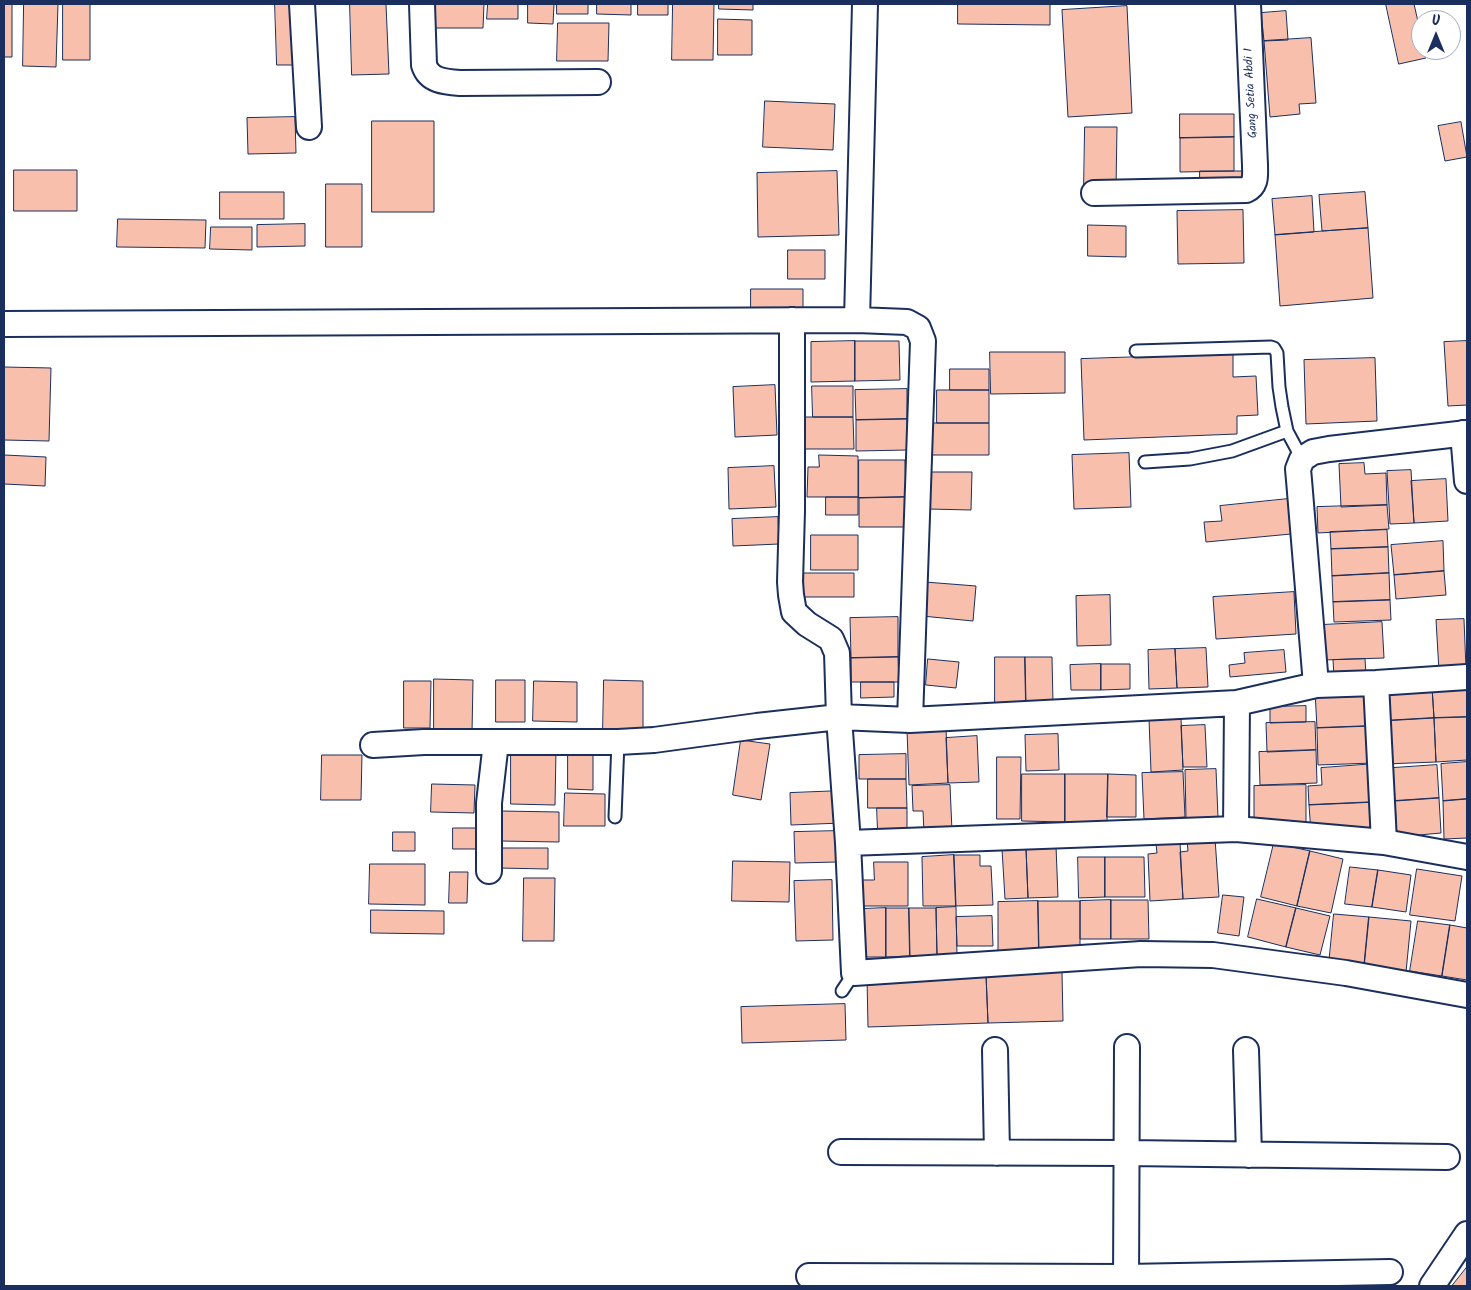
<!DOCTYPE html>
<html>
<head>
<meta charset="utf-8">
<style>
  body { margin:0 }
  #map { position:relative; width:1471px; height:1290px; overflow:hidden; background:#fff; font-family:Kalam,sans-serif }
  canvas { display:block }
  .frame { position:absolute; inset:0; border:5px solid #1b2f5e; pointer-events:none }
  .north { position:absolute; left:1411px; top:10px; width:50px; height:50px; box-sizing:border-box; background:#fff; border:1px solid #a4acbf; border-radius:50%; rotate:0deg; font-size:14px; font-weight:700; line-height:20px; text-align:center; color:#1b2f5e }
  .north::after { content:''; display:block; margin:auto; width:18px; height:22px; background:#1b2f5e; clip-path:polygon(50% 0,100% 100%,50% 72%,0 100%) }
</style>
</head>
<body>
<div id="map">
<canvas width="1471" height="1290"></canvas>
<div class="frame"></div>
<div class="north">U</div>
</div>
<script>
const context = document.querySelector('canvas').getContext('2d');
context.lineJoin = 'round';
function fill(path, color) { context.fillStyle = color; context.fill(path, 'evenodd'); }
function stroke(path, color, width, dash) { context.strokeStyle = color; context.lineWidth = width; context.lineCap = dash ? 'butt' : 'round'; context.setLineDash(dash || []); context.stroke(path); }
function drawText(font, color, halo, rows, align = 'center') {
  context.font = font + ' Kalam,sans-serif'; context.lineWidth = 4; context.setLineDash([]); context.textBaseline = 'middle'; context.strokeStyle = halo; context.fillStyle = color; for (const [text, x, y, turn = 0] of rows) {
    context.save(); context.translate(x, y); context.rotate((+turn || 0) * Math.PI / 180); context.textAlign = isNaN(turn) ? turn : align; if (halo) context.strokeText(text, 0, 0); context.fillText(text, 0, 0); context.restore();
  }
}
const building = new Path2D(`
  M4 4H12V57H4Z
  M24 4H58L56 67 23 66Z
  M63 4H90V60H63Z
  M275 4H299L300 65H277Z
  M350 4H386L389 74 352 75Z
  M436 4H484L483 28H435Z
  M488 4H518V19H487Z
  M528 4H554L553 24 528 23Z
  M557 4H588V14H557Z
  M597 4H631V15L597 14Z
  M638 4H668V15H638Z
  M673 4H714L713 60H672Z
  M719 4H753V10L719 9Z
  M958 4H1050V25L958 24Z
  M1386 4H1414L1421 35V50H1424L1426 58 1399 64Z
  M1127 6 1132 113 1068 117 1062 10Z
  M1286 11 1288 40 1264 41 1261 13Z
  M718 19 752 20V55H718Z
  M558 23H609L608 61H557Z
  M1311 38 1316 103 1299 104 1300 114 1270 117 1264 41Z
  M765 101 835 104 833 150 763 147Z
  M1180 114H1234V137L1180 138Z
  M295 117 296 153 248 154 247 118Z
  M372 121H434V212H372Z
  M1461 122 1467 157 1445 161 1438 126Z
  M1085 127H1117L1116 188 1084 187Z
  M1234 137V171L1180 172V138Z
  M14 170H77V211H14Z
  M837 171 839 235 758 237 757 173Z
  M1200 171H1245L1246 187H1200Z
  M326 184H362V247H326Z
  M220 192H284V219H220Z
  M1365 192 1368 228 1322 231 1319 195Z
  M1312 196 1314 232 1275 235 1272 199Z
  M1243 210 1244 263 1178 264 1177 211Z
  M118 219 206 220 205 248 117 247Z
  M305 224V246L257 247V225Z
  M1088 225 1126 226V257L1088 256Z
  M211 227H252V250L210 249Z
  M1368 228 1373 298 1280 306 1275 235Z
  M788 250H825V279H788Z
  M751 289H803V319H751Z
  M855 341V381L811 382V342Z
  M855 341H899L900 380 855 381Z
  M1467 341V405L1448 406 1444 342Z
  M990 352H1065V393L991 394Z
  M1233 354V377L1256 376 1258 415 1237 416V434L1084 440 1081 359Z
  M1375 358 1377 421 1306 424 1304 360Z
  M4 367 51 368 49 441 4 440Z
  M950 369H989V390H950Z
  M775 385 777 435 735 437 733 387Z
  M812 386H853V417H813Z
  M907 389V419L856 420 855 390Z
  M937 390H989V423H937Z
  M803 417H853L854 449H804Z
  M907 419 908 450 856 451V420Z
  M928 423H989V455H928Z
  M1129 453 1131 507 1074 509 1072 455Z
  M4 455 46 457 45 486 4 484Z
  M819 455 858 456V497H807L808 467H819Z
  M859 460H905L906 497 859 498Z
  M1364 463 1365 474 1386 473 1387 505 1341 507 1339 464Z
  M774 466 776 507 729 509 728 468Z
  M1411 470 1414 523 1390 524 1387 471Z
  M929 472H972L971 510 929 509Z
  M1446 479 1448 521 1414 523 1411 481Z
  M826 497H858V515H826Z
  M906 497V527H859V498Z
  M1288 499 1291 534 1206 542 1204 522 1222 521 1220 506Z
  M1387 505 1389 529 1318 533 1317 507Z
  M778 517 779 544 733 546 732 519Z
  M1387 530 1388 547 1331 549 1330 532Z
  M811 535H858V570H811Z
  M1443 541 1444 571 1394 575 1391 545Z
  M1388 547 1389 573 1332 576 1331 549Z
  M1444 571 1446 595 1396 599 1394 575Z
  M804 573H854V597H804Z
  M1389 573 1390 600 1333 602 1332 576Z
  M925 582 976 586 973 621 922 616Z
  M1294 592 1296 634 1216 639 1213 597Z
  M1110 595 1111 645 1077 646 1076 596Z
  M1390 600 1391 620 1334 622 1333 602Z
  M898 617V657L851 658 850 618Z
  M1464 619 1466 669 1439 671 1436 620Z
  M1382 622 1384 658 1323 660 1321 625Z
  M1206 648 1208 687 1177 688 1175 649Z
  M1175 649 1177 688 1149 689 1148 650Z
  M1284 650 1286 672 1230 677 1229 665 1245 663 1244 653Z
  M898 657 899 682H851V658Z
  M995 657H1025L1026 703 995 704Z
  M1025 657H1052L1053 703H1026Z
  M928 659 959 662 956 688 926 685Z
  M1365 659 1366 675 1334 677 1333 660Z
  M1101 664V690H1071L1070 665Z
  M1101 664H1130V689L1101 690Z
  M434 679 473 680 472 733H434Z
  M496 680H525V722H496Z
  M604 680 643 681V730H603Z
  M404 681H431L430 728H404Z
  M534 681 577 682V722L533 721Z
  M861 682H894V697L861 698Z
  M1467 685V717L1434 718 1432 687Z
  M1432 687 1434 718 1382 721 1380 689Z
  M1370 689 1372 726 1317 728 1315 691Z
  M1306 706V722L1270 723V707Z
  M1467 717V760L1436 762 1434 718Z
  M1181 718 1183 770 1151 772 1149 719Z
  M1434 718 1436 762 1384 764 1382 721Z
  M1315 722 1316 750 1267 752 1266 723Z
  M1205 725 1207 767H1183L1181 726Z
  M1372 726 1373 763 1318 765 1317 728Z
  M946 728 948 783 909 785 907 730Z
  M1058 734 1059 770 1026 771 1025 735Z
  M977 736 979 782 948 783 946 738Z
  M741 740 770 744 761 800 733 795Z
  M511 749 556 750 555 805 511 804Z
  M1316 750 1317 783 1260 785 1259 752Z
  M568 752 593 753V790L568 789Z
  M906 754V779H859V755Z
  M322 755H362L361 800H321Z
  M997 757H1021L1020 819H997Z
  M1467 762V799L1443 801 1441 764Z
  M1375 764 1377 802 1309 805 1308 786 1322 785 1321 768Z
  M1437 765 1439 798 1395 801 1393 768Z
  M1216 769 1218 817 1186 818 1185 770Z
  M1183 772 1185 817 1144 819 1142 773Z
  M1022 774H1065V822L1022 821Z
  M1065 774H1108L1107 822H1065Z
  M1108 774 1136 775V817H1107Z
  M868 779H906L907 808H868Z
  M432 784 475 785 474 813 431 812Z
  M950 785 952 831 924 833 923 811H913L912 786Z
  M1306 785V823L1254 824V786Z
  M841 791 842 823 791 825 790 793Z
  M565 793 605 794V826H564Z
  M1439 798 1441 833 1397 837 1395 801Z
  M1467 799V838L1444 839 1443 801Z
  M1377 802 1379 829 1311 833 1309 805Z
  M877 808H907V832H878Z
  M501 811 559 812V842L500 841Z
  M453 828H481L480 849H453Z
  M838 831V862L795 863 794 832Z
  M393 832H415V851H393Z
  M1215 838 1219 897 1183 899 1180 852 1188 851 1187 840Z
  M1180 842 1183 899 1150 901 1148 854 1157 853 1156 844Z
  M1274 843 1310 851 1297 906 1261 897Z
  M1056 846 1058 897 1028 898 1026 848Z
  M498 848H548V869L498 868Z
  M1026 848 1028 898 1005 899 1002 849Z
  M1310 851 1343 859 1331 913 1297 906Z
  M954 855 956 906H923L922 857Z
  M954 855H980V866H991L993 905 956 906Z
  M1078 857H1105V897L1079 898Z
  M1105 857H1144L1145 897H1105Z
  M733 861 790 862 789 902 732 901Z
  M874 862H908V906H859V880H874Z
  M370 864H425V905L369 904Z
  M1350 867 1378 870 1372 907 1345 904Z
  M1417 869 1462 876 1455 921 1410 915Z
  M1378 870 1411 875 1406 912 1372 907Z
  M450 872H468L467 903H449Z
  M524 878H555L554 941H523Z
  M832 880 833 940 796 941 794 881Z
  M1223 895 1244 897 1239 936 1218 933Z
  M1257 899 1296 908 1286 947 1248 937Z
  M1111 900H1148L1149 939H1111Z
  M1111 900V939H1080V901Z
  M1038 901 1039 951H998V902Z
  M1038 901H1080V950L1039 951Z
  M956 907 957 956H937L936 908Z
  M886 908H909L910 956 886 957Z
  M886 908V957H862V909Z
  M909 908H936L937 956H910Z
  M1296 908 1330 916 1320 955 1286 947Z
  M371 910 444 911V934L371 933Z
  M1334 914 1369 917 1364 968 1329 964Z
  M992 916 993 946H957L956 917Z
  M1369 917 1411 921 1406 972 1364 968Z
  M1418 921 1450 925 1442 976 1410 971Z
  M1450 925 1467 928V980L1442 976Z
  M1062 972 1063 1021 988 1023 986 974Z
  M986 974 988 1023 868 1027 867 978Z
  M845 1004 846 1040 742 1043 741 1007Z
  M1467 1267V1286H1452Z`);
fill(building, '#f8c0ac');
stroke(building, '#1b2f5e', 1);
const service = new Path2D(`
  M1136 351 1271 347 1274 348 1277 353 1279 387 1282 407 1287 431 1302 459
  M1145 462 1190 459 1232 451 1287 431
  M615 817 618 742
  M842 991 854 973`);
const minor = new Path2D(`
  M302 4 309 127
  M422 4 424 65C429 81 445 82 460 83L598 82
  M1094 193 1246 190C1257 185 1255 175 1255 165L1248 4
  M792 320V511L790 582 791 595 794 612 807 624 831 639 837 653 839 717 848 843 854 973 1141 954 1213 955 1346 973 1467 995
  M857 320 865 4
  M4 324 857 320 907 322 918 328 923 341 910 720
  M1463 433 1467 481
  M1376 683 1384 842
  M1316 685 1376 683 1467 677
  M373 745 424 742H618L654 740 757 726 839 717 910 720 1237 703 1316 685 1299 480 1298 469 1302 459 1313 452 1329 449 1467 433
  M1236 829 1384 842 1467 857
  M848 843 1236 829 1237 703
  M489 871V803L496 742
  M995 1050 997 1153
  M1246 1050 1249 1155
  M841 1152 1127 1153 1447 1157
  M809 1276 1126 1277 1390 1272
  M1126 1286 1127 1047
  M1432 1286 1467 1234`);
stroke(service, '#1b2f5e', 15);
stroke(minor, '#1b2f5e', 28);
stroke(service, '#fff', 11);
stroke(minor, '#fff', 24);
drawText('12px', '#1b2f5e', '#fff', [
  ["Gang Setia Abdi I",1252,93,-93]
]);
</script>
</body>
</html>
